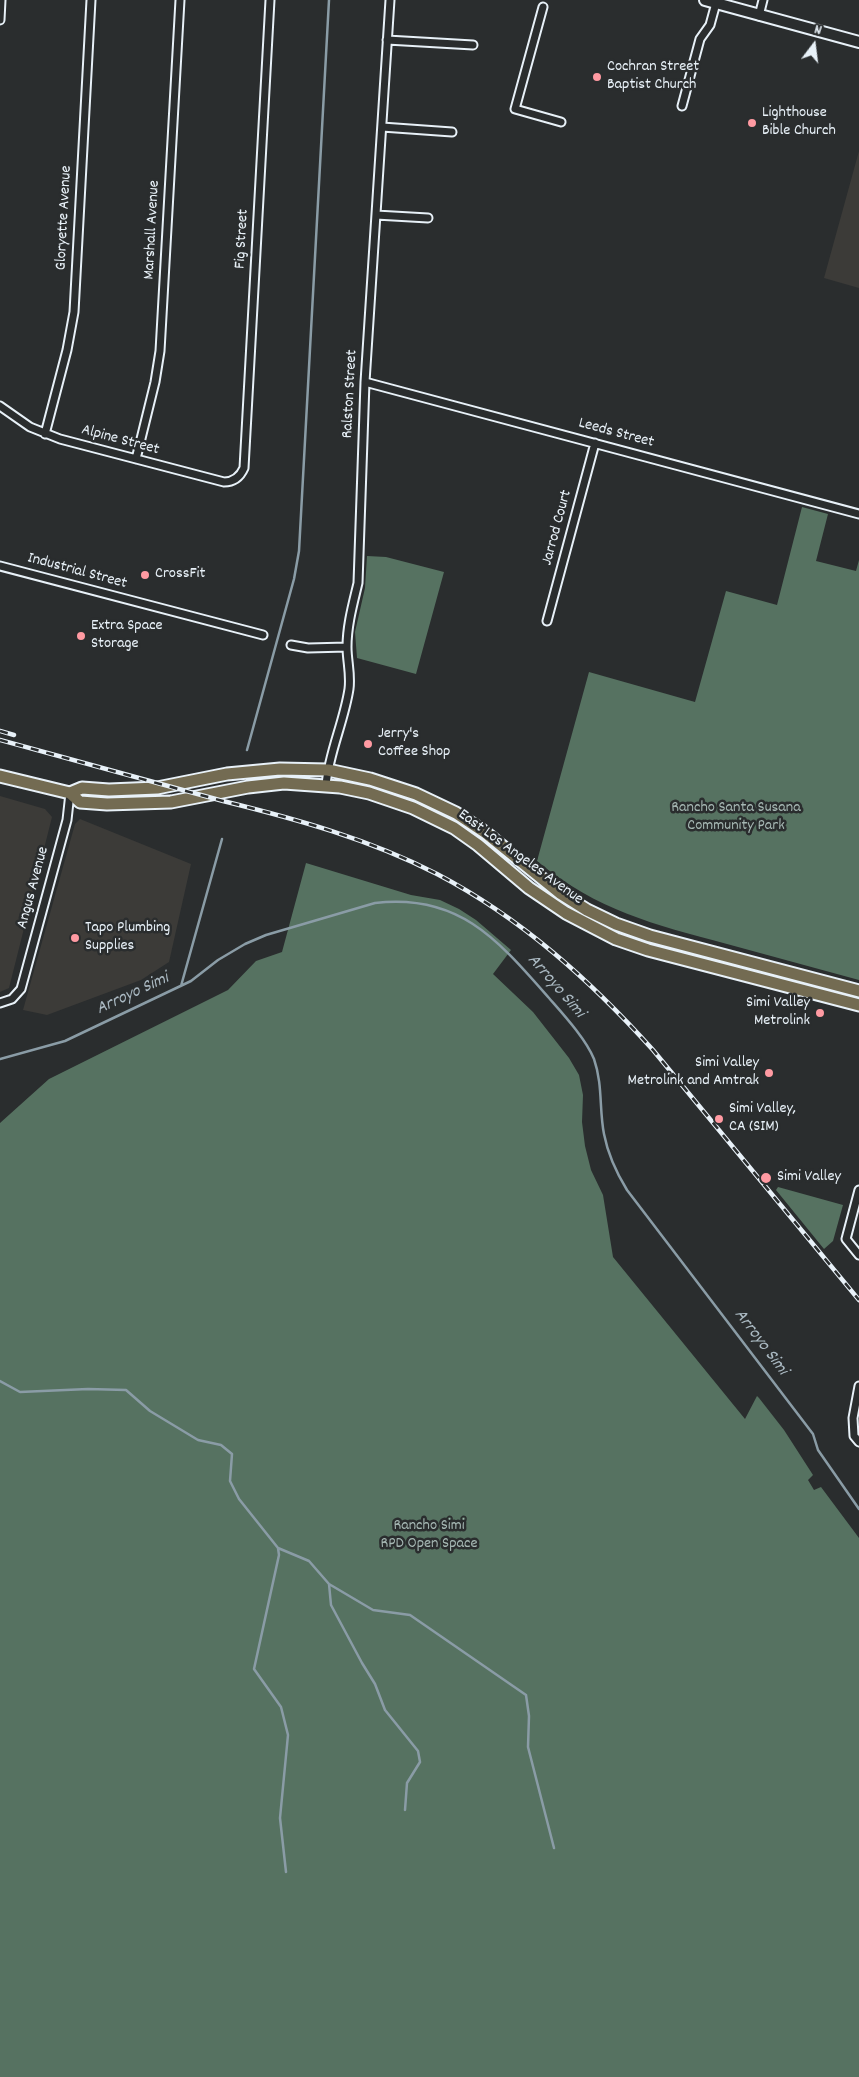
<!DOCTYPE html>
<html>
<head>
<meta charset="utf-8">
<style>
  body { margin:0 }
  #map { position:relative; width:859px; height:2077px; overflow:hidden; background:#2a2d2e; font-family:Dekko,sans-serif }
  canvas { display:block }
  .north { position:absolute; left:789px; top:20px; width:50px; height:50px; -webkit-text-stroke:4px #2a2d2e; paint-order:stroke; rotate:15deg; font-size:14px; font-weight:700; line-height:20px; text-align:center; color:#e8f1f8 }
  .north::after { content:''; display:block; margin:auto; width:18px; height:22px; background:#e8f1f8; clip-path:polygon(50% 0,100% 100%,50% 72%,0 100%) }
</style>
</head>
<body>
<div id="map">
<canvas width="859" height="2077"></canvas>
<div class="north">N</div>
</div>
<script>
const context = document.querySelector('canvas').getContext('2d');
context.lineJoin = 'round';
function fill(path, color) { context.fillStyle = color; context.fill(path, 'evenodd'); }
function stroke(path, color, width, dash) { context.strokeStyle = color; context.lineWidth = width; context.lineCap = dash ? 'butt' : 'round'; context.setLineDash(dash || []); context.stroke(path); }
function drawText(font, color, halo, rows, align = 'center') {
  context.font = font + ' Dekko,sans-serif'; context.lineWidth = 5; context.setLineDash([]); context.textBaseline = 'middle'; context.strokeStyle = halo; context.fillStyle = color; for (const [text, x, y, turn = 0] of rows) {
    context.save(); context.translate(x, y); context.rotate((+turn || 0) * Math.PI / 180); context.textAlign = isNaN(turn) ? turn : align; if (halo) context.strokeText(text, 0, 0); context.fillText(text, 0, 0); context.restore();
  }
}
fill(new Path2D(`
  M859 151V288L824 278Z
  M0 796 45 809 52 817 9 988 0 992Z
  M80 819 191 864 169 962 141 980 47 1015 23 1010 75 824Z`), '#3c3b38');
fill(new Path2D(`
  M802 507 828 514 816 561 856 571 859 560V980C815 968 771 956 727 944 653 924 598 911 537 861L589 672 695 702 726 591 777 605Z
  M367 556 386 557 444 572 416 674 357 658 355 632 365 588Z
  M306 863 411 895 440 900 459 909 476 920 511 950 493 974 533 1012 569 1058 579 1075 583 1095 582 1122 585 1146 591 1170 603 1195 613 1257 745 1419 757 1396 759 1398 784 1430 813 1475 808 1480 814 1490 821 1487 859 1538V2077H0V1123L49 1079 228 990 256 961 282 952Z
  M778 1187 843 1205 833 1241 824 1249 776 1190Z`), '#567261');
stroke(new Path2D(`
  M247 750 294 579 299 551 329 0
  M181 986 222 839
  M0 1059 65 1041 191 981 218 960 245 944 266 935 375 903C459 893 498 940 549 998 563 1014 586 1039 594 1059 603 1085 599 1109 604 1134 608 1155 616 1172 627 1190L813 1434 818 1450 859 1509
  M0 1381 20 1392 88 1389 126 1390 150 1411 198 1440 221 1445 232 1454 230 1481 239 1499 278 1548 309 1561 329 1584 331 1605 362 1663 375 1684 385 1710 418 1751 420 1762 407 1783 405 1810
  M278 1548 279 1555 254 1669 281 1707 288 1735 280 1818 286 1872
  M329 1584 373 1610 410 1615 526 1695 529 1716 528 1747 554 1848`), '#8a9ca6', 2.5);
const minor = new Path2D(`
  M543 7 515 109 561 122
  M759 16 763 0
  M0 20 1 0
  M387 40 473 45
  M682 106 700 39 710 25 716 3
  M382 127 452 132
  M376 215 428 218
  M365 382 859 514
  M0 406 30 427 60 439 224 482C234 482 240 477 244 468L270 0
  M45 434 67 350 74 312 91 0
  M136 459 155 382 160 351 180 0
  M0 566 263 635
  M547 621 595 443
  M291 645 308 648 347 647
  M326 785C329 752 344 722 349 689 351 674 347 661 347 647 347 625 353 604 358 583L365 382 390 0
  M0 1003 12 999 21 989 67 820 70 793
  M859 1190 846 1239 859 1255
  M859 1386 853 1418 854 1436 859 1442`);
const secondary = new Path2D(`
  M705 0 859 42`);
const primary = new Path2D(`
  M0 776 70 793 80 802 107 804 171 802 248 787 284 783 340 787 369 793 413 808 454 828 478 845 529 888 566 913 616 939 648 950 859 1005
  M70 793 82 788 109 790 157 788 227 774 280 769 328 770 370 779 416 794 456 813 486 833 560 893 587 910 616 924 650 936 859 991`);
stroke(minor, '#e8f1f8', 11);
stroke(secondary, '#e8f1f8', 14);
stroke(primary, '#e8f1f8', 15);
stroke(minor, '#2a2d2e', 7);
stroke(secondary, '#2a2d2e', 10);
stroke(primary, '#736b52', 11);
const rail = new Path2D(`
  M0 731 14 735
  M0 740C74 760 148 781 223 801 296 819 369 839 437 874 521 918 590 980 653 1050L859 1300`);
stroke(rail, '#e8f1f8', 4.5);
stroke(rail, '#2a2d2e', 2.5, [8]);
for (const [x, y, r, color] of [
  [597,77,5,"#ff9aa2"],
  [752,123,5,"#ff9aa2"],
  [145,575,5,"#ff9aa2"],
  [81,636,5,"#ff9aa2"],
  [368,744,5,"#ff9aa2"],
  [75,938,5,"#ff9aa2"],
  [820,1013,5,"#ff9aa2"],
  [769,1073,5,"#ff9aa2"],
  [719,1119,5,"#ff9aa2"],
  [766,1178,6,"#ff9aa2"]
]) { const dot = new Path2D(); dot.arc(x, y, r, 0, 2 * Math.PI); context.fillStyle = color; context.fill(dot); stroke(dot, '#2a2d2e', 2); }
drawText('16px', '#e8f1f8', '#2a2d2e', [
  ["Cochran Street",607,68],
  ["Baptist Church",607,86],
  ["Lighthouse",762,114],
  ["Bible Church",762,132],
  ["CrossFit",155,575],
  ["Extra Space",91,627],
  ["Storage",91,645],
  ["Jerry's",378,735],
  ["Coffee Shop",378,753],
  ["Tapo Plumbing",85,929],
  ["Supplies",85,947],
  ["Simi Valley",810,1004,"right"],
  ["Metrolink",810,1022,"right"],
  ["Simi Valley",759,1064,"right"],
  ["Metrolink and Amtrak",759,1082,"right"],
  ["Simi Valley,",729,1110],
  ["CA (SIM)",729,1128],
  ["Simi Valley",777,1178]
], 'left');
drawText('16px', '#e8f1f8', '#2a2d2e', [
  ["Gloryette Avenue",65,218,-87],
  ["Marshall Avenue",153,230,-87],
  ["Fig Street",243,239,-87],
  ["Ralston Street",351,394,-87],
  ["Leeds Street",616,434,15],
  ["Alpine Street",120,441,15],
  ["Jarrod Court",558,528,-75],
  ["Industrial Street",77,572,15],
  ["East Los Angeles Avenue",520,858,36],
  ["Angus Avenue",34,888,-75]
]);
drawText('16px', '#a6b8b4', '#2a2d2e', [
  ["Rancho Santa Susana",736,809],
  ["Community Park",736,827],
  ["Rancho Simi",429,1527],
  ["RPD Open Space",429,1545]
]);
drawText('italic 18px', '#aab9c2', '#2a2d2e', [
  ["Arroyo Simi",555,987,49],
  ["Arroyo Simi",133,995,-25],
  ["Arroyo Simi",760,1343,53]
]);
</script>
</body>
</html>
